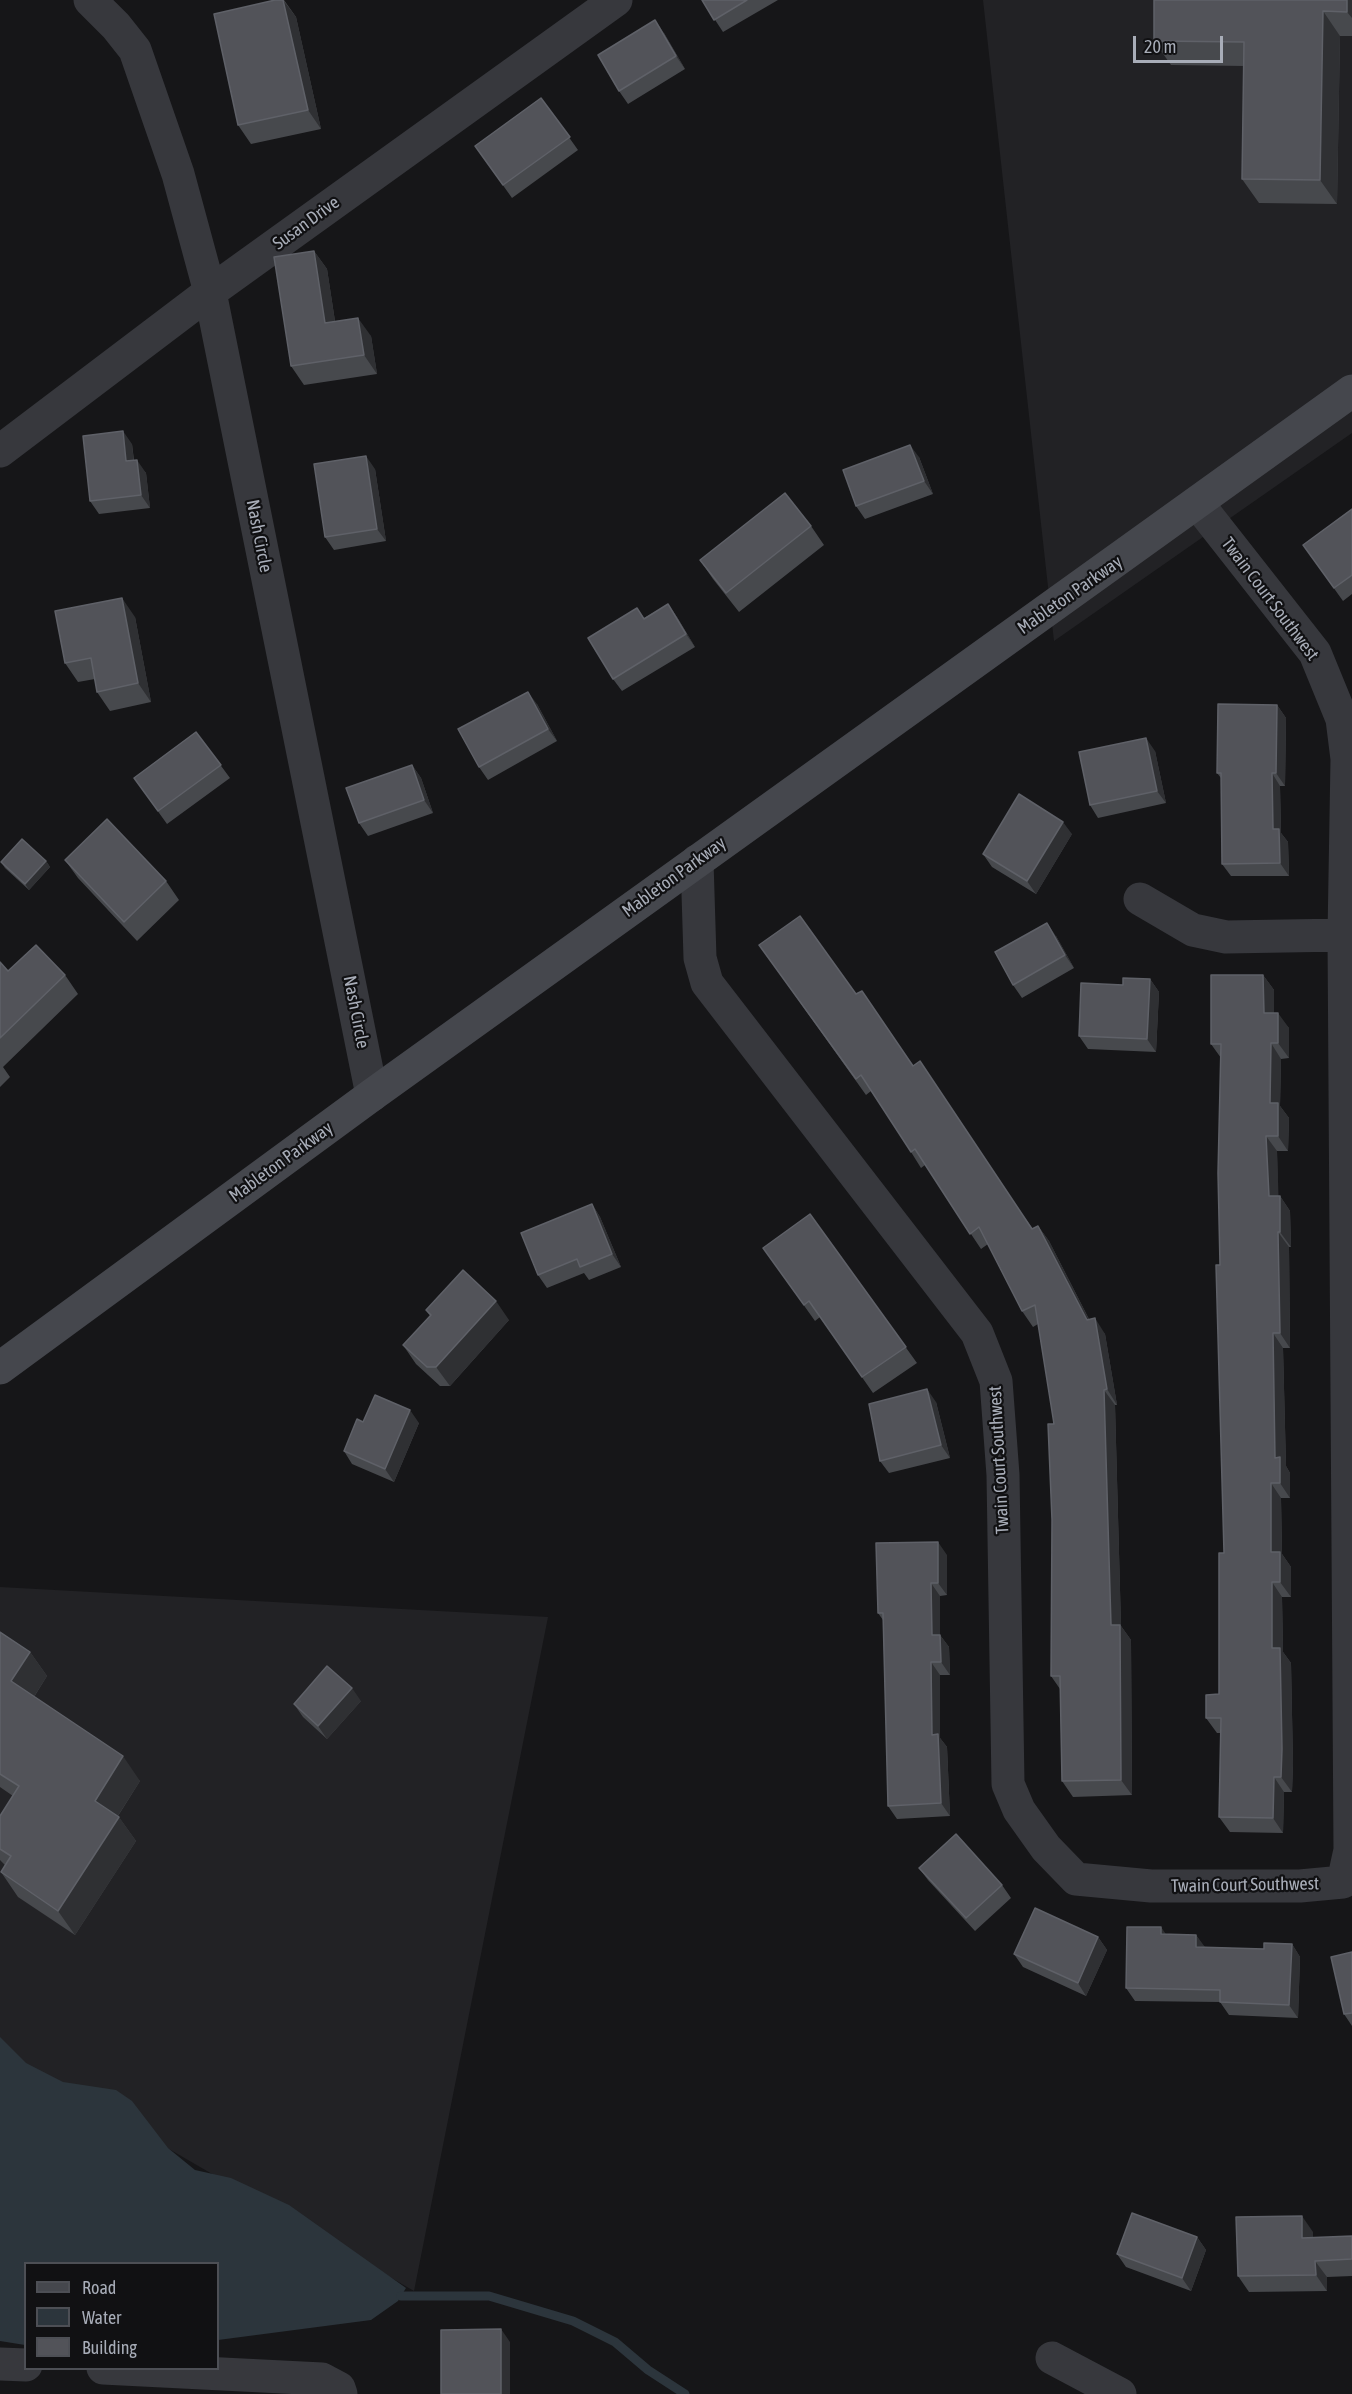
<!DOCTYPE html>
<html>
<head>
<meta charset="utf-8">
<style>
  body { margin:0 }
  #map { position:relative; width:1352px; height:2394px; overflow:hidden; background:#161618; font-family:"Asap Condensed",sans-serif }
  canvas { display:block }
  .legend { position:absolute; left:24px; top:2262px; width:195px; height:108px; box-sizing:border-box; background:#111113; border:2px solid #4d4f55; margin:0; padding:8px 10px; list-style:none; font-size:18px; color:#a8adb8 }
  .legend li { display:flex; align-items:center; gap:12px; height:30px }
  .legend b { width:30px; border:2px solid #4d4f55 }
  .scale { position:absolute; left:1133px; top:36px; width:90px; height:27px; box-sizing:border-box; border:3px solid #a8adb8; border-top:0; padding-left:8px; font-size:18px; line-height:21px; white-space:nowrap; color:#a8adb8; -webkit-text-stroke:4px #111113; paint-order:stroke }
</style>
</head>
<body>
<div id="map">
<canvas width="1352" height="2394"></canvas>
<ul class="legend">
<li><b style="height:8px;background:#45474d"></b>Road</li>
<li><b style="height:16px;background:#2c353c"></b>Water</li>
<li><b style="height:16px;background:#525359"></b>Building</li>
</ul>
<div class="scale">20 m</div>
</div>
<script>
const context = document.querySelector('canvas').getContext('2d');
context.lineJoin = 'round';
function fill(path, color) { context.fillStyle = color; context.fill(path, 'evenodd'); }
function stroke(path, color, width, dash) { context.strokeStyle = color; context.lineWidth = width; context.lineCap = dash ? 'butt' : 'round'; context.setLineDash(dash || []); context.stroke(path); }
function drawText(font, color, halo, rows, align = 'center') {
  context.font = font + ' "Asap Condensed",sans-serif'; context.lineWidth = 4.5; context.setLineDash([]); context.textBaseline = 'middle'; context.strokeStyle = halo; context.fillStyle = color; for (const [text, x, y, turn = 0] of rows) {
    context.save(); context.translate(x, y); context.rotate((+turn || 0) * Math.PI / 180); context.textAlign = isNaN(turn) ? turn : align; if (halo) context.strokeText(text, 0, 0); context.fillText(text, 0, 0); context.restore();
  }
}
fill(new Path2D(`
  M983 0H1352V433L1054 641Z
  M0 1587 548 1617 414 2291 0 2051Z`), '#222225');
fill(new Path2D(`
  M0 2037 26 2063 63 2082 116 2090 132 2101 168 2148 195 2170 231 2178 289 2205 406 2288 398 2301 371 2320 218 2340V2264H26L25 2345 0 2341Z`), '#2c353c');
stroke(new Path2D(`
  M401 2296H489L573 2321 615 2342 648 2370 685 2394`), '#2c353c', 9);
stroke(new Path2D(`
  M90 0 116 26 135 50 178 174 210 292 372 1095
  M0 451 210 292 616 0
  M697 861 700 958 707 983 977 1333 996 1381 1003 1475 1008 1784 1019 1810 1046 1848 1076 1879 1151 1886H1300L1343 1882 1350 1850 1344 935 1347 759 1342 719 1315 653 1198 504
  M1140 899 1193 930 1226 937 1344 935
  M1052 2358 1120 2394
  M0 2364 26 2365
  M103 2368 322 2379 339 2388 341 2394`), '#37383d', 33);
stroke(new Path2D(`
  M0 1368 372 1095 1352 391`), '#45474d', 33);
fill(new Path2D(`
  M275 0H284L296 17 321 129 251 144 238 125Z
  M702 0H778L723 32Z
  M1352 0V36H1340L1337 204 1259 203 1242 179 1244 66 1171 65 1154 41Z
  M664 33 685 69 628 104 619 91Z
  M541 98 578 150 512 198 475 146Z
  M314 251 327 269 335 321 371 336 377 374 304 385 291 366Z
  M132 444 134 460 146 473 150 508 99 514 90 501Z
  M919 457 933 494 865 519 856 506Z
  M375 469 386 541 334 550 325 537Z
  M1352 509V594L1343 601 1303 545Z
  M811 526 824 545 739 612 713 579 700 560Z
  M668 604 677 617 695 647 622 691 613 679 637 608 644 618Z
  M135 617 151 702 110 711 97 692 95 679 78 682 65 663Z
  M537 704 557 741 488 780 479 767Z
  M1277 705 1286 718 1285 786H1280L1281 833 1288 842 1289 876H1231L1222 864 1221 778 1217 773Z
  M196 732 230 778 167 824 134 778Z
  M1155 751 1166 803 1098 818 1090 805Z
  M412 765 421 778 433 813 368 836 359 823Z
  M1072 834 1036 894 992 867 983 854Z
  M65 860 166 881 179 900 137 941 78 878Z
  M46 861 50 867 29 890 5 868 1 862Z
  M1056 936 1074 968 1022 998 1013 985Z
  M759 945 856 994 914 1066 1033 1229 1038 1226 1049 1241 1089 1319 1105 1334 1117 1405H1115L1121 1626 1131 1640 1132 1795 1073 1797 1062 1781 1060 1689 1051 1676 1054 1424 1038 1324 1033 1327 1022 1311 988 1244 981 1249 925 1165 921 1168 911 1152 871 1091 866 1095Z
  M0 962 8 971 65 975 78 994 3 1067 10 1077 0 1087Z
  M1263 975 1274 990V1013L1289 1028V1058L1281 1059 1280 1106 1289 1118 1288 1151H1277L1278 1196H1280L1290 1211 1291 1247H1289L1290 1348H1283L1286 1466 1290 1473V1498H1281L1282 1554 1291 1567V1597H1282L1283 1652 1291 1663 1293 1764 1292 1792H1284L1283 1833 1230 1832 1219 1817 1221 1733H1217L1206 1718 1219 1694 1224 1553 1220 1265 1221 1058 1211 1044Z
  M1150 979 1159 992 1156 1052 1088 1049 1079 1036 1123 985Z
  M592 1204 600 1217 621 1267 589 1280 584 1273 547 1288 538 1275Z
  M810 1214 917 1363 873 1393 820 1317 815 1321 763 1248Z
  M426 1310 509 1320 450 1386H440L416 1364 403 1345 430 1316Z
  M936 1402 950 1458 889 1473 880 1461Z
  M363 1422 419 1423 394 1482 352 1464 344 1451Z
  M947 1555V1595L940 1596V1635L949 1647 950 1675H940V1738L947 1747 950 1816 897 1819 888 1806 883 1620 878 1613Z
  M0 1632 30 1652 47 1676 34 1697 140 1781 118 1816 136 1841 75 1935 18 1897 1 1872 5 1865 0 1860V1816L13 1796 0 1787Z
  M361 1701 327 1739 303 1717 294 1704Z
  M919 1868 1002 1885 1011 1898 975 1931 928 1880Z
  M1166 1934 1196 1935 1204 1947 1264 1949 1292 1944 1300 1957 1298 2018 1229 2015 1220 2002 1135 2001 1126 1988Z
  M1098 1937 1107 1950 1086 1996 1023 1967 1014 1954Z
  M1352 1952V2026L1344 2014Z
  M1313 2232V2238L1352 2236V2276L1327 2277V2291L1249 2292 1238 2276Z
  M1197 2237 1206 2250 1191 2291 1126 2267 1117 2254Z`), '#47494d');
fill(new Path2D(`
  M283 0 296 17 321 129 308 110Z
  M1347 0H1352V18L1347 12Z
  M1323 11 1340 36 1337 204 1320 180Z
  M655 20 664 33 685 69 676 56Z
  M314 251 327 269 338 341 325 323Z
  M358 318 371 336 377 374 364 355Z
  M123 431 132 444 135 474 126 461Z
  M910 445 919 457 933 494 924 481Z
  M366 456 375 469 386 541 377 529Z
  M137 460 146 473 150 508 141 495Z
  M122 598 135 617 151 702 138 683Z
  M668 604 677 617 695 647 686 634Z
  M528 692 537 704 557 741 548 729Z
  M1277 705 1286 718 1285 786 1276 773Z
  M1146 738 1155 751 1166 803 1157 791Z
  M412 765 421 778 433 813 424 800Z
  M1272 773 1280 786 1281 833 1288 842 1289 876 1280 863 1273 829Z
  M1063 822 1072 834 1036 894 1027 881Z
  M46 861 50 867 29 890 25 884Z
  M1047 923 1056 936 1074 968 1065 955Z
  M1263 975 1274 990V1028L1264 1013Z
  M1150 979 1159 992 1156 1052 1147 1039Z
  M1278 1013 1289 1028V1058L1278 1043Z
  M1271 1043 1281 1059 1280 1106 1289 1118 1288 1151 1278 1136 1270 1103Z
  M1266 1136 1277 1151 1279 1211 1269 1196Z
  M1280 1196 1290 1211 1291 1247 1280 1232Z
  M592 1204 600 1217 621 1267 612 1254Z
  M1038 1226 1049 1241 1097 1335 1087 1320Z
  M1278 1232 1289 1247 1290 1348 1280 1333Z
  M496 1301 509 1320 450 1386 436 1367Z
  M1095 1318 1105 1334 1117 1405 1107 1389Z
  M1273 1333 1283 1348 1286 1466 1290 1473V1498L1280 1483 1275 1458Z
  M927 1389 936 1402 950 1458 941 1445Z
  M1104 1390 1115 1405 1121 1626 1131 1640 1132 1795 1121 1780 1111 1625Z
  M410 1410 419 1423 394 1482 385 1469Z
  M1271 1483 1281 1498 1282 1554 1291 1567V1597L1280 1582 1271 1552Z
  M938 1542 947 1555V1595L938 1583Z
  M1272 1582 1282 1597 1283 1652 1291 1663 1293 1764 1292 1792 1281 1777 1272 1648Z
  M931 1583 940 1596V1635L949 1647 950 1675 941 1662 932 1635Z
  M30 1652 47 1676 28 1706 11 1681Z
  M931 1662 940 1675V1738L947 1747 950 1816 941 1803 932 1735Z
  M352 1688 361 1701 327 1739 318 1726Z
  M123 1756 140 1781 112 1825 95 1801Z
  M1274 1777 1284 1792 1283 1833 1273 1818Z
  M119 1817 136 1841 75 1935 58 1911Z
  M1161 1927 1170 1940 1161 1934Z
  M1196 1935 1205 1947H1196Z
  M1098 1937 1107 1950 1086 1996 1078 1983Z
  M1292 1944 1300 1957 1298 2018 1289 2005Z
  M1302 2216 1313 2232V2254L1302 2238Z
  M1197 2237 1206 2250 1191 2291 1182 2278Z
  M1315 2261 1327 2277V2291L1316 2275Z
  M501 2329 510 2342V2394H501Z`), '#2f3033');
const building = new Path2D(`
  M275 0H283L308 110 238 125 214 14Z
  M702 0H747L714 20Z
  M1154 0H1347V12L1323 11 1320 180 1242 179 1244 42 1154 41Z
  M655 20 676 56 619 91 598 55Z
  M541 98 570 137 503 185 475 146Z
  M314 251 325 323 358 318 364 355 291 366 274 257Z
  M123 431 126 461 137 460 141 495 90 501 83 436Z
  M910 445 924 481 856 506 843 470Z
  M366 456 377 529 325 537 314 464Z
  M785 493 811 526 726 593 700 560Z
  M1352 509V575L1334 588 1303 545Z
  M122 598 138 683 97 692 91 658 65 663 55 611Z
  M668 604 686 634 613 679 588 638 637 608 644 619Z
  M528 692 548 729 479 767 458 729Z
  M1218 704 1277 705 1276 773H1272L1273 829H1279L1280 863 1222 864 1221 773H1217Z
  M196 732 221 765 158 811 134 778Z
  M1146 738 1157 791 1090 805 1079 752Z
  M412 765 424 800 359 823 346 788Z
  M1019 794 1063 822 1027 881 983 854Z
  M107 819 166 881 124 922 65 860Z
  M22 839 46 861 25 884 1 862Z
  M800 916 856 994 862 991 913 1066 920 1061 1032 1229 1038 1226 1087 1320 1095 1318 1107 1389 1104 1390 1111 1625H1120L1121 1780 1062 1781 1060 1676H1051L1052 1520 1048 1424H1054L1035 1305 1022 1311 979 1227 970 1234 915 1149 911 1152 861 1075 856 1079 759 945Z
  M1047 923 1065 955 1013 985 995 952Z
  M36 945 65 975 0 1038V962L8 971Z
  M1211 975H1263L1264 1013H1278V1043H1271L1270 1103H1278V1136H1266L1269 1196H1280V1232H1278L1280 1333H1273L1275 1458 1280 1457V1483H1271V1552H1280V1582H1272V1648H1280L1282 1749 1281 1777H1274L1273 1818 1219 1817 1221 1718H1206V1695L1219 1694V1553H1224L1216 1265H1220L1218 1173 1221 1044H1211Z
  M1123 978 1150 979 1147 1039 1079 1036 1081 983 1123 985Z
  M592 1204 612 1254 580 1267 577 1259 538 1275 521 1233Z
  M810 1214 906 1347 862 1377 809 1301 804 1305 763 1248Z
  M463 1270 496 1301 436 1367H427L403 1345 431 1315 426 1310Z
  M927 1389 941 1445 880 1461 869 1404Z
  M375 1395 410 1410 385 1469 344 1451 357 1419 363 1422Z
  M938 1542V1583H931L932 1635H940L941 1662H931L932 1735 938 1734 941 1803 888 1806 883 1613H878L876 1543Z
  M0 1632 30 1652 11 1681 123 1756 95 1801 119 1817 58 1911 1 1872 11 1856 0 1849V1816L19 1786 0 1774Z
  M327 1666 352 1688 318 1726 294 1704Z
  M956 1834 1002 1885 966 1918 919 1868Z
  M1035 1908 1098 1937 1078 1983 1014 1954Z
  M1127 1927H1161V1934L1196 1935V1947L1264 1949V1943L1292 1944 1289 2005 1220 2002V1990L1126 1988Z
  M1352 1952V2013L1344 2014 1331 1957Z
  M1132 2213 1197 2237 1182 2278 1117 2254Z
  M1302 2216V2238L1352 2236V2259L1315 2261 1316 2275 1238 2276 1236 2217Z
  M501 2329V2394H441V2330Z`);
fill(building, '#525359');
stroke(building, '#5f6168', 1.5);
drawText('18px', '#a8adb8', '#111113', [
  ["Susan Drive",306,223,-36],
  ["Nash Circle",259,536,79],
  ["Mableton Parkway",1070,595,-35],
  ["Twain Court Southwest",1270,599,53],
  ["Mableton Parkway",674,877,-36],
  ["Nash Circle",356,1012,79],
  ["Mableton Parkway",281,1162,-36],
  ["Twain Court Southwest",999,1460,-93],
  ["Twain Court Southwest",1245,1885,-1]
]);
</script>
</body>
</html>
